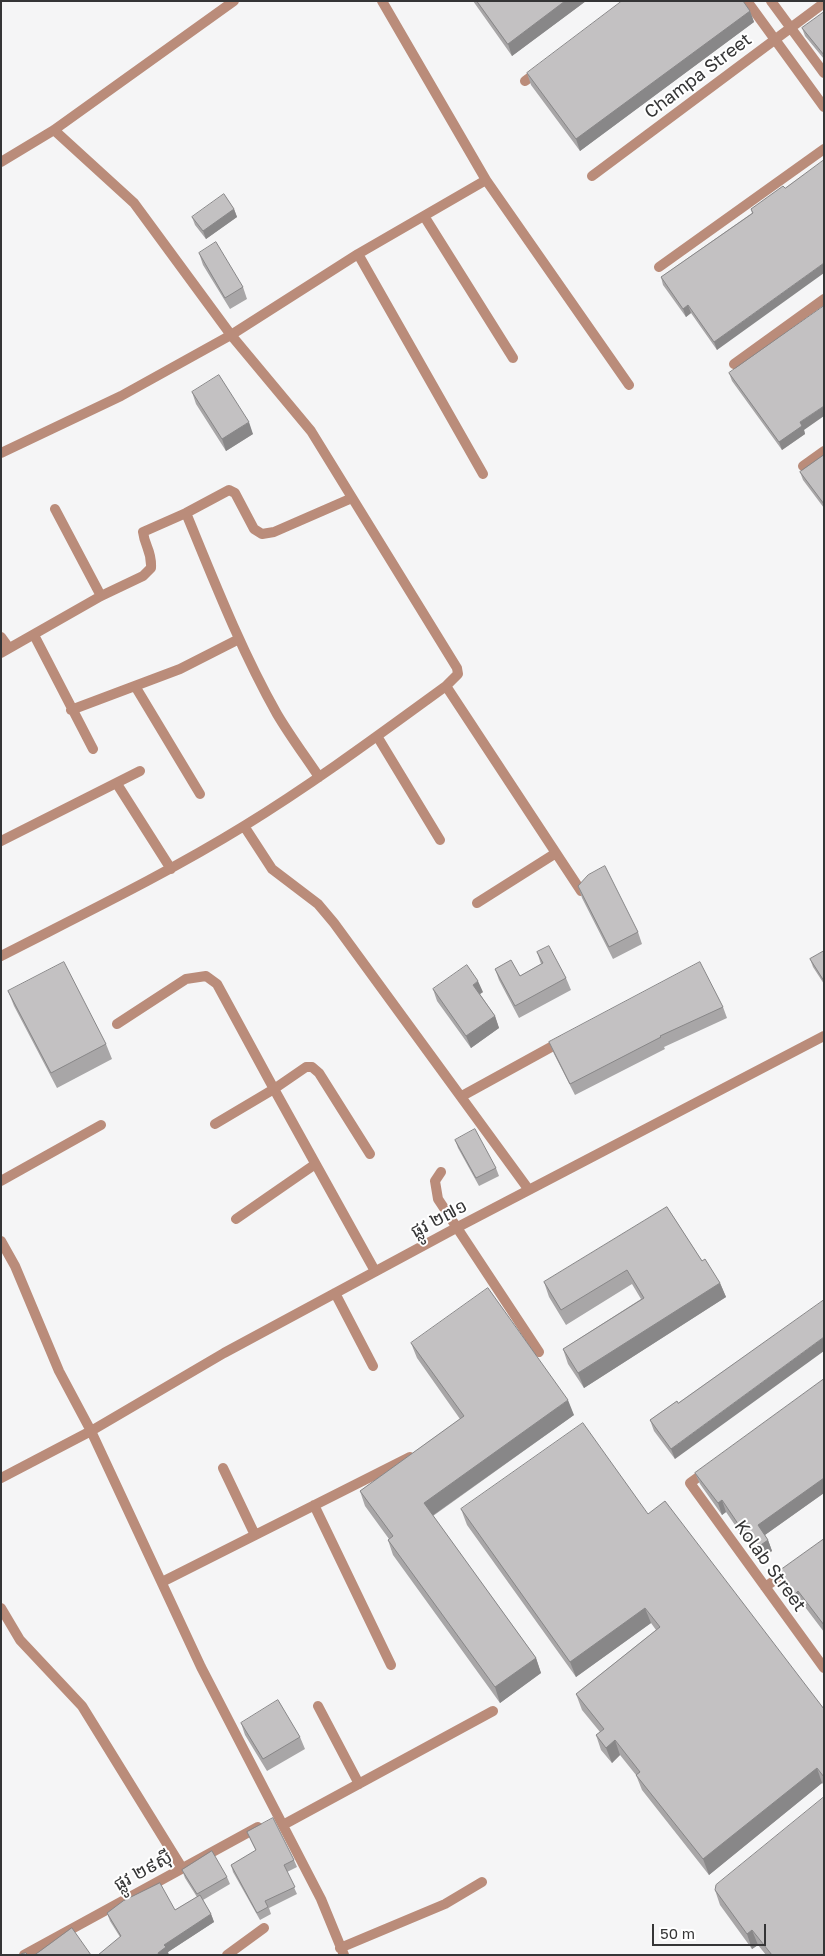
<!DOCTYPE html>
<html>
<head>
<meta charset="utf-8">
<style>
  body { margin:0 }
  #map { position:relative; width:825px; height:1956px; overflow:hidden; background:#f5f5f6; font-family:"Golos Text",sans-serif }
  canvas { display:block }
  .frame { position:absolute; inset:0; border:2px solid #353536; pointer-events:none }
  .scale { position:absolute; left:652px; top:1924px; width:114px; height:22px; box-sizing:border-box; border:2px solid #353536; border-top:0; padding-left:6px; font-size:15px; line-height:18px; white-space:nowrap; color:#353536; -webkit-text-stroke:4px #fff; paint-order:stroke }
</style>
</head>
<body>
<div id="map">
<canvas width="825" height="1956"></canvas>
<div class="frame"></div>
<div class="scale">50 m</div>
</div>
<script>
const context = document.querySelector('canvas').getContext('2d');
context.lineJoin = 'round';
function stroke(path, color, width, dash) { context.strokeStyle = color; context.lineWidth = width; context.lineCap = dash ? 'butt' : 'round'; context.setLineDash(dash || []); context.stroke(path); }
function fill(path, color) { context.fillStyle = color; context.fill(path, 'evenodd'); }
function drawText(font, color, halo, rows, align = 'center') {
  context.font = font + ' "Golos Text","Noto Sans Khmer",sans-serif'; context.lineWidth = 4; context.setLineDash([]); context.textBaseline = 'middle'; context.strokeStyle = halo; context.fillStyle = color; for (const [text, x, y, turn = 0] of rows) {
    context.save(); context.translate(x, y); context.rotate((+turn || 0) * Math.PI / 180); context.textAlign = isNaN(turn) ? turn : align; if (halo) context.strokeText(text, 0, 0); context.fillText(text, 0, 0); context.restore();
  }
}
stroke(new Path2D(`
  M382 1 486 180 629 385
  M747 1 824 107
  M771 1 824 73
  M525 81 540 70
  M1 162 54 130 234 1
  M592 176 824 3
  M424 216 513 358
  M358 254 483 474
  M659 267 824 149
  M734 364 824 299
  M1 453 121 396 231 335 358 254 486 180
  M803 466 824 451
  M55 509 101 596
  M186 513C214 581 241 650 277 714 290 736 305 756 319 777
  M34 635 93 749
  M1 637 9 648
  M1 653 101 596 143 576 151 568C152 550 145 548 143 532L186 513 229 490 235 493 254 529 262 534 274 532 352 498
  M135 686 200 794
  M446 686 581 891
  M71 710 180 669 239 639
  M377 736 440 840
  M117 784 171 869
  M244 826 272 869 318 904 334 923 529 1190
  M1 841 140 771
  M477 903 556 853
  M1 956C83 914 166 874 244 826 314 783 380 734 446 686L458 674 457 668 311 431 231 335 134 203 54 130
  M117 1024 186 979 206 976 217 984 274 1089 306 1067H312L319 1073 370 1154
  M462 1096 562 1041
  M215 1124 274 1089 375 1271
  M441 1172 435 1181 438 1199 539 1352
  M1 1181 101 1125
  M236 1219 314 1165
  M1 1241 15 1266 59 1371 91 1431 201 1667 321 1899 344 1955
  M335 1293 373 1366
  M223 1468 255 1535
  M708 1470 690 1483 824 1668
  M1 1478 91 1431 224 1353 456 1228 824 1036
  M314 1505 391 1665
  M162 1582 410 1457
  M765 1587 791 1569
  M1 1608 20 1640 82 1706 182 1868
  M318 1706 359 1784
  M283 1825 493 1711
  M340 1948 445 1904 482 1882
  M24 1955 258 1827
  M227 1955 264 1928`), '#ba8c7a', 10);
fill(new Path2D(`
  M473 1H586L512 56Z
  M750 11 754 22 580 151 531 85 527 73Z
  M824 12V59L805 36 802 28Z
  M785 188 717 350 691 313 686 317 663 285 661 277 752 213 751 209Z
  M234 209 237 217 206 239 195 225 192 217Z
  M199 253 243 287 247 299 230 309 203 265Z
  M729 373 804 430 805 434 782 450 732 381Z
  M192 392 253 434 226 451 196 404Z
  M824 455V508L803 480 800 472Z
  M578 886 638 932 642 944 613 959 582 898Z
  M824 951V984L813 967 810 959Z
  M537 952 566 978 571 990 519 1018 499 980 495 969 520 976 541 964Z
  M433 989 483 992 480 994 495 1016 499 1028 471 1048 437 1001Z
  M8 991 106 1044 112 1059 57 1088 14 1006Z
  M723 1007 727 1018 664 1047 665 1049 575 1095 554 1054 549 1042Z
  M455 1140 496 1168 499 1176 479 1186 458 1148Z
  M667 1207 702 1261 720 1283 726 1297 584 1388 568 1364 563 1349 641 1299 632 1284 566 1325 549 1297 544 1282Z
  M411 1343 574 1415 433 1516 536 1658 541 1673 500 1703 393 1555 388 1540 389 1539 365 1506 360 1491 460 1419 417 1358Z
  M824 1379V1493L765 1535 768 1540 772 1551 759 1560 726 1512 722 1515 700 1484 695 1473Z
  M677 1401 675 1459 654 1431 650 1420Z
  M461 1509 648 1514 824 1709V1785L822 1783 709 1875 642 1790 636 1775 620 1755 612 1763 601 1750 596 1735 600 1732 582 1710 576 1694 656 1630 651 1623 576 1677 467 1525Z
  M824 1539V1632L802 1603 798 1606 782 1583 778 1572Z
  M241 1723 300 1737 305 1749 267 1771 245 1735Z
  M247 1832 294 1860 297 1867 287 1872 297 1894 269 1908 271 1914 260 1920 233 1872 231 1865 256 1851 250 1839Z
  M182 1870 227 1877 230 1884 203 1900 211 1914 214 1922 168 1952 120 1937 110 1921 107 1913 175 1910 197 1897 185 1878Z
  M715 1890 824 1955H766L758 1945 752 1949 720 1905Z`), '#a8a6a7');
fill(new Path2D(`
  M565 1H586L512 56 508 44Z
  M750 11 754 22 580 151 576 139Z
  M234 209 237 217 206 239 203 231Z
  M824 263V273L717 350 714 342Z
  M688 305 691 313 686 317 683 309Z
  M824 406V416L804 430 805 434 782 450 779 442 800 422Z
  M249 422 253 434 226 451 222 439Z
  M478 981 483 992 477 996 473 985Z
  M495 1016 499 1028 471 1048 466 1036Z
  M720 1283 726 1297 584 1388 578 1373Z
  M824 1337V1351L675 1459 671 1449Z
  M568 1400 574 1415 429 1518 424 1503Z
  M824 1478V1493L762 1537 758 1525Z
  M722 1500 726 1512 722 1515 718 1503Z
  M768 1540 772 1551 759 1560 755 1549Z
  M798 1591 802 1603 798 1606 794 1595Z
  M645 1608 651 1623 576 1677 570 1662Z
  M536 1658 541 1673 500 1703 495 1687Z
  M615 1740 620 1755 612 1763 606 1748Z
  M817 1768 822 1783 709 1875 703 1859Z
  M211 1914 214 1922 168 1952 169 1955H158V1953L164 1945Z
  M752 1930 758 1945 752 1949 747 1934Z`), '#888788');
const building = new Path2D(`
  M477 1H565L508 44Z
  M622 1H743L750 11 576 139 527 73Z
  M824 12V55L802 28Z
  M824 160V263L714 342 688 305 683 309 661 277 753 213 751 209 783 186 785 188Z
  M224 194 234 209 203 231 192 217Z
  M216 242 243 287 225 298 199 253Z
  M824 306V406L800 422 802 426 779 442 729 373Z
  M219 375 249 422 222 439 192 392Z
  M824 455V504L800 472Z
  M605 866 638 932 609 947 578 886 588 875Z
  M549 946 566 978 515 1006 495 969 511 960 520 976 543 963 537 952Z
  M824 951V981L810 959Z
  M64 962 106 1044 51 1073 8 991Z
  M700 962 723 1007 660 1036 661 1037 570 1084 549 1042Z
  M467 965 478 981 473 985 495 1016 466 1036 433 989Z
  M475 1129 496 1168 476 1178 455 1140Z
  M667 1207 702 1261 705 1259 720 1283 578 1373 563 1349 644 1298 627 1270 561 1310 544 1282Z
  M488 1288 568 1400 424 1503 536 1658 495 1687 388 1540 393 1536 360 1491 464 1416 411 1343Z
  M824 1300V1337L671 1449 650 1420 677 1401 678 1403Z
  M824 1379V1478L758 1525 768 1540 755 1549 722 1500 718 1503 695 1473Z
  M583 1423 648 1514 665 1501 824 1709V1777L817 1768 703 1859 636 1775 640 1772 615 1740 606 1748 596 1735 604 1729 576 1694 660 1627 645 1608 570 1662 461 1509Z
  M824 1539V1625L798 1591 794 1595 778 1572Z
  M278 1700 300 1737 263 1759 241 1723Z
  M824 1797V1955H772L752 1930 747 1934 715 1890 716 1885Z
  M273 1818 294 1860 284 1865 295 1887 265 1901 268 1907 257 1913 231 1865 256 1850 247 1832Z
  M212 1851 227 1877 197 1894 182 1870Z
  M160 1883 175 1910 200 1895 211 1914 164 1945 166 1947 158 1953 159 1955H98L121 1936 107 1913 123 1901Z
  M72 1928 91 1955H35Z
  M26 1953 28 1955H20L21 1954Z`);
fill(building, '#c3c1c2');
stroke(building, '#888788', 1);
drawText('18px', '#353536', '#fff', [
  ["Champa Street",698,76,-37],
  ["ផ្លូវ ២៧១",439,1219,-28],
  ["Kolab Street",770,1566,54],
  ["ផ្លូវ ២៩ស៊ី",143,1871,-29]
]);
</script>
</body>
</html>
